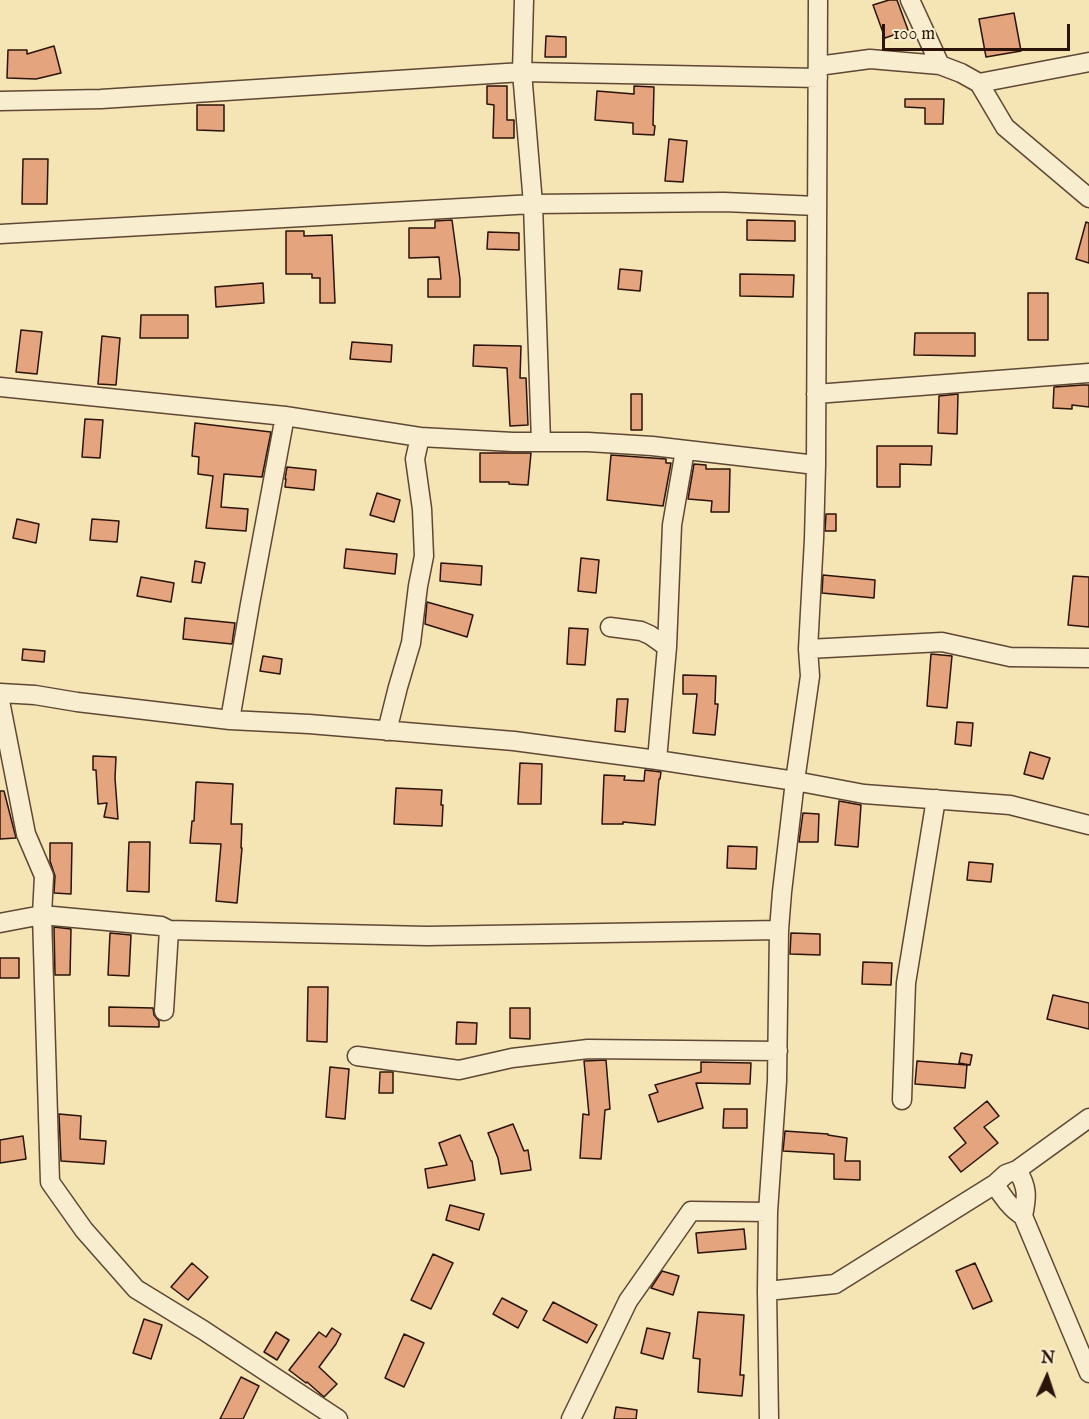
<!DOCTYPE html>
<html>
<head>
<meta charset="utf-8">
<style>
  body { margin:0 }
  #map { position:relative; width:1089px; height:1419px; overflow:hidden; background:#f5e4b4; font-family:"IM FELL English",serif }
  canvas { display:block }
  .north { position:absolute; left:1017px; top:1347px; width:60px; height:60px; -webkit-text-stroke:4px #f8edce; paint-order:stroke; rotate:3deg; font-size:16px; font-weight:700; line-height:24px; text-align:center; color:#2b1309 }
  .north::after { content:''; display:block; margin:auto; width:21px; height:27px; background:#2b1309; clip-path:polygon(50% 0,100% 100%,50% 72%,0 100%) }
  .scale { position:absolute; left:882px; top:24px; width:188px; height:27px; box-sizing:border-box; border:3px solid #2b1309; border-top:0; padding-left:8px; font-size:18px; line-height:21px; white-space:nowrap; color:#2b1309; -webkit-text-stroke:4px #f8edce; paint-order:stroke }
</style>
</head>
<body>
<div id="map">
<canvas width="1089" height="1419"></canvas>
<div class="north">N</div>
<div class="scale">100 m</div>
</div>
<script>
const context = document.querySelector('canvas').getContext('2d');
context.lineJoin = 'round';
function fill(path, color) { context.fillStyle = color; context.fill(path, 'evenodd'); }
function stroke(path, color, width, dash) { context.strokeStyle = color; context.lineWidth = width; context.lineCap = dash ? 'butt' : 'round'; context.setLineDash(dash || []); context.stroke(path); }
const building = new Path2D(`
  M889 0H897L908 30 885 38 873 5Z
  M1014 13 1021 51 986 57 979 19Z
  M546 36 566 37V57H545Z
  M54 46 61 73 36 79 7 78 8 50H27V54Z
  M487 86H507V120H514V138H493L494 105 487 104Z
  M634 86 654 87 653 125 655 126 654 135 633 134V123L595 120 597 91 634 94Z
  M905 99H944L943 124H925V108L905 107Z
  M197 105H224V131L197 130Z
  M669 139 687 141 683 182 665 181Z
  M23 159H48L47 204H22Z
  M452 220 460 279V297H428V279H441L439 257 409 258V228H435V221Z
  M747 220 795 221V241L747 240Z
  M1086 222 1089 223V263L1076 259Z
  M286 231H304V236L332 235 335 303H320V278H312V274H286Z
  M488 232 519 233V250L487 249Z
  M620 269 642 271 640 291 618 289Z
  M740 274 794 275 793 297 740 296Z
  M263 283 264 303 216 307 215 287Z
  M1028 293H1048V340H1028Z
  M141 315H188V338H140Z
  M21 330 42 332 37 374 16 372Z
  M915 333H975V356L914 355Z
  M102 336 120 338 116 385 98 384Z
  M352 342 392 345 391 362 350 359Z
  M474 345 521 346 520 378H526L528 425 510 426 507 368 473 366Z
  M1083 385H1089V407L1072 405V409L1053 408 1054 387Z
  M631 394H642V430H631Z
  M958 394 957 434 938 433 939 396Z
  M85 419 103 420 100 458 82 457Z
  M195 423 271 432 262 477 224 474 221 507 248 509 246 531 206 528 213 476 198 474 199 457 192 456Z
  M877 446H932L931 465 900 464V487H877Z
  M480 453H531L528 485 509 484V482H480Z
  M611 455 666 459V463H671L663 506 607 500Z
  M694 464 706 465V469H730L729 512H711L712 501 688 499Z
  M287 467 316 470 314 490 285 487 286 479H285Z
  M377 493 400 500 394 522 370 515Z
  M826 514H836V531H825Z
  M17 519 39 524 36 543 13 538Z
  M92 519 119 521 117 542 90 540Z
  M346 549 397 554 395 574 344 568Z
  M581 558 599 560 596 593 578 591Z
  M195 561 205 563 201 583 192 582Z
  M441 563 482 566 481 585 440 581Z
  M823 575 875 580 874 598 822 593Z
  M1073 576 1089 577V627L1068 625Z
  M141 577 174 583 171 602 137 596Z
  M427 602 473 615 467 637 425 624Z
  M185 618 235 623 232 644 183 639Z
  M569 628 588 629 585 665 567 664Z
  M23 649 45 651 44 662 22 660Z
  M931 654 952 656 947 708 927 706Z
  M263 656 282 659 280 674 260 671Z
  M683 675 716 676 715 704H718L715 735 693 733 697 694H683Z
  M617 699H628L625 732 615 731Z
  M957 722 973 723 971 746 955 744Z
  M1030 752 1050 758 1043 779 1024 774Z
  M93 756 116 757 115 778 118 819 104 817 107 803 98 804 96 770H93Z
  M520 763 542 764 541 804H518Z
  M645 770 661 772 660 779H659L655 825 623 822V824H602L604 775 625 776 624 780 644 781Z
  M196 782 233 784 231 824H242L241 848H242L237 903 216 901 221 844 190 843 192 821H194Z
  M396 788 442 790 441 805H443L442 826 394 824Z
  M0 791H4L16 838 0 839Z
  M839 801 861 805 858 847 835 845Z
  M803 813 819 814 818 842H799Z
  M129 842H150L149 892 127 891Z
  M50 843H72L71 894 54 893 55 876 50 861Z
  M728 846 757 847 756 869 727 868Z
  M969 862 993 864 991 882 967 880Z
  M54 927 71 929 70 975H55Z
  M110 933 131 935 129 976 108 975Z
  M791 933 820 934V955L790 954Z
  M0 958H19V978H0Z
  M863 962 892 963 891 985 862 984Z
  M308 987H328L327 1042 307 1041Z
  M1053 995 1089 1003V1029L1047 1019Z
  M109 1007 153 1008 154 1015 159 1021V1027L109 1026Z
  M510 1008H530V1039L510 1038Z
  M457 1022 477 1023 476 1044H456Z
  M961 1053 972 1055 970 1065 959 1063Z
  M606 1060 610 1109 605 1110 601 1159 580 1158 583 1114 589 1115 584 1061Z
  M917 1061 967 1065 965 1088 915 1084Z
  M701 1062 751 1063 750 1084 696 1083 703 1108 658 1122 649 1095 658 1092 655 1085 701 1072Z
  M330 1067 349 1069 345 1119 326 1117Z
  M380 1072H393V1093H379Z
  M987 1101 999 1116 984 1127 998 1143 961 1172 949 1157 966 1143 954 1128Z
  M724 1109H747V1128H723Z
  M59 1114 81 1116 80 1139 106 1141 104 1164 61 1161Z
  M513 1124 524 1151 528 1150 531 1170 501 1174 498 1158 488 1133Z
  M785 1131 828 1134V1135L847 1138 845 1161H860V1180L834 1179V1154L783 1151Z
  M460 1135 471 1161H472L475 1180 428 1188 425 1169 447 1165 439 1143Z
  M23 1136 26 1159 0 1163V1140Z
  M450 1205 484 1214 479 1230 446 1220Z
  M744 1229 746 1249 698 1253 696 1233Z
  M433 1254 453 1263 431 1309 411 1300Z
  M192 1263 208 1277 188 1300 171 1287Z
  M975 1263 992 1301 973 1309 956 1271Z
  M662 1271 679 1276 673 1295 651 1288Z
  M502 1298 527 1311 518 1328 493 1314Z
  M553 1302 597 1325 587 1343 543 1320Z
  M698 1312 744 1315 740 1375H744L742 1396 698 1392 700 1359 693 1358Z
  M144 1319 162 1325 151 1359 133 1353Z
  M332 1328 341 1334 336 1344 319 1367 337 1384 324 1397 307 1382 306 1383 289 1370 319 1332 326 1337Z
  M647 1328 670 1333 663 1359 641 1353Z
  M276 1332 289 1340 277 1360 264 1352Z
  M404 1334 424 1343 404 1387 385 1378Z
  M241 1377 259 1386 243 1419H220Z
  M616 1407 637 1410 636 1419H614Z`);
fill(building, '#e4a47e');
stroke(building, '#2b1309', 1.5);
const minor = new Path2D(`
  M524 0 522 72 533 204 541 442
  M910 0 940 65
  M818 66 870 59 940 65 961 73 979 83 1005 127 1089 198
  M979 83 1089 62
  M0 101 101 99 522 72 818 78
  M0 234 533 204 724 202 817 206
  M0 387 285 416 420 437
  M816 394 1089 373
  M610 627 641 631 650 635 667 647
  M808 649 942 642 1010 657 1089 658
  M0 693 35 695 77 702 230 720 309 724 514 741 657 760 795 781 864 794 1010 805 1089 825
  M0 701 26 834 44 876 42 915 50 1182 84 1230 136 1289 203 1330 338 1419
  M230 720 250 604 285 416
  M387 731 398 687 411 643 418 586 424 556 422 509 415 459 420 437 513 442H588L652 446 816 465
  M657 760 667 647 672 525 685 450
  M0 923 42 915 161 926 169 930 427 936 779 930
  M164 1011 169 930
  M357 1056 459 1070 512 1058 588 1049 778 1051
  M902 1100 906 983 936 799
  M1017 1170C1028 1187 1027 1197 1023 1216
  M995 1184C1001 1195 1012 1210 1023 1216L1089 1373
  M767 1291 835 1284 995 1184 1006 1174 1017 1170 1089 1118
  M571 1419 628 1301 691 1211 768 1212
  M769 1419 767 1291 768 1212 777 1081 779 930 782 892 795 781 810 676 808 649 814 539 816 465 818 0`);
stroke(minor, '#5e4734', 21);
stroke(minor, '#f8edce', 18);
</script>
</body>
</html>
